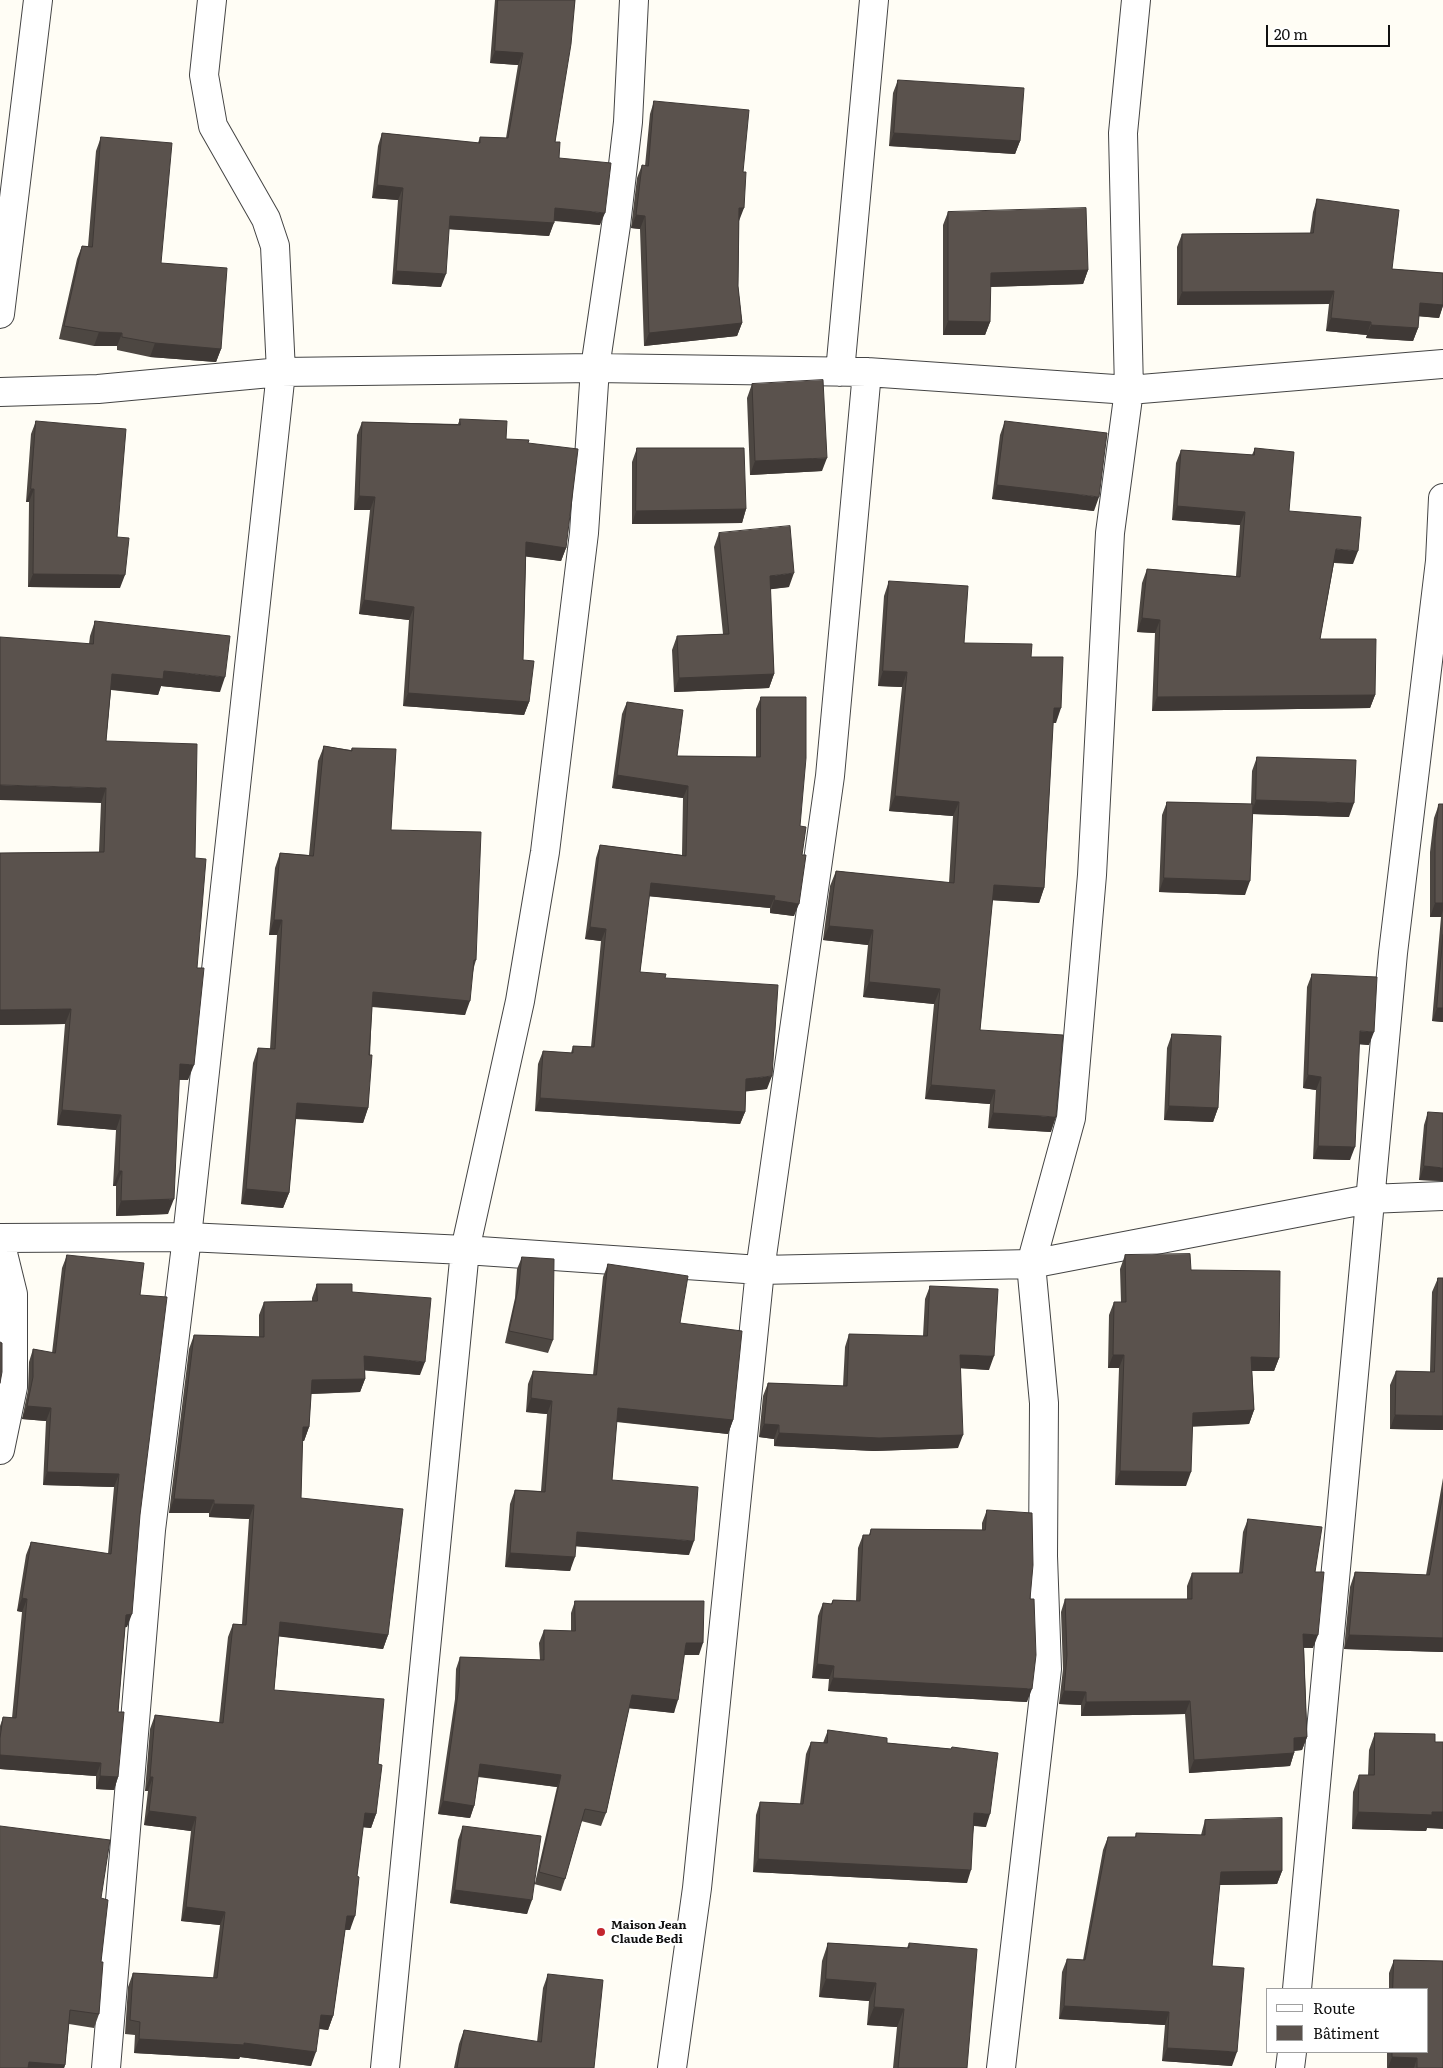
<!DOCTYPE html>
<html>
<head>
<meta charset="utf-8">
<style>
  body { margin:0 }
  #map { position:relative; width:1443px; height:2068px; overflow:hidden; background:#fffdf5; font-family:Literata,serif }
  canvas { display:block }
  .legend { position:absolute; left:1266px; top:1988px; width:162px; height:65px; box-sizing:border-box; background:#fff; border:1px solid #a0a0a0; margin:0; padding:6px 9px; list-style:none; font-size:15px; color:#111 }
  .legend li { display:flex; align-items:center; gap:10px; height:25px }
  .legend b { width:25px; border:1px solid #a0a0a0 }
  .scale { position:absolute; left:1266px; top:25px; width:124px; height:22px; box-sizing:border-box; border:2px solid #111; border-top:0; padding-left:6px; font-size:15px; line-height:18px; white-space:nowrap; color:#111; -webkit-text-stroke:4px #fff; paint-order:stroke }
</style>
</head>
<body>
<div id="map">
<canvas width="1443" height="2068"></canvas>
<ul class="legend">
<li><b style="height:6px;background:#fff"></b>Route</li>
<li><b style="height:14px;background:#5a524d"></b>Bâtiment</li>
</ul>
<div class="scale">20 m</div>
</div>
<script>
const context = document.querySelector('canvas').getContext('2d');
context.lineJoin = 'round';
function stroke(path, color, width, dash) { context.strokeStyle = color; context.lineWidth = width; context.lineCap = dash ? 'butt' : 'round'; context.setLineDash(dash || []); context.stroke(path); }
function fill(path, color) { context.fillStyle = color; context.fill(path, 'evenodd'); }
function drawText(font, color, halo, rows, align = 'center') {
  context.font = font + ' Literata,serif'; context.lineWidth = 5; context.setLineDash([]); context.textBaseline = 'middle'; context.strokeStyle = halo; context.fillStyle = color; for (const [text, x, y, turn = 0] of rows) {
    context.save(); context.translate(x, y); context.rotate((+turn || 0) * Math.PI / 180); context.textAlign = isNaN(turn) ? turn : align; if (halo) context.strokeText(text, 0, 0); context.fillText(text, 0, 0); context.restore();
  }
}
const minor = new Path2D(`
  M0 314 38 0
  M840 372 874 0
  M0 392 98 389 281 372 595 368 867 372 1129 390 1443 364
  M0 1238 187 1237 465 1250 760 1270 1031 1264 1369 1199 1443 1196
  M0 1241 13 1294V1387L0 1450
  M1297 1989 1393 953 1440 561 1443 498
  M106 2068 151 1530 187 1237 281 372 275 246 266 219 213 126 204 75 212 0
  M385 2068 465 1250 520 1001 545 852 584 533 595 368 616 225 628 122 634 0
  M672 2068 697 1888 760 1270 830 776 867 372
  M1001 2068 1047 1669 1043 1556 1044 1403 1031 1264 1071 1118 1092 875 1110 533 1129 390 1123 133 1136 0
  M1290 2068 1292 2052`);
stroke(minor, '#444', 30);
stroke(minor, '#fff', 28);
fill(new Path2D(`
  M495 0H575L555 142 559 158 600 225 554 221 549 236 449 229 441 287 392 284 398 200 372 198 378 146 382 133 478 143 480 137 506 138 518 65 490 63Z
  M898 80 1020 141 1015 154 889 146 893 93Z
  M654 101 743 172 739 221 738 286 742 323 737 336 644 346 640 229 631 228 637 178 642 165 645 166 650 114Z
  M101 137 161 263 221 349 216 362 150 357 117 350V346H94L59 339 77 259 82 246H88L96 151Z
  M1317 199 1392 269 1443 273V306L1439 318 1419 316 1418 328 1413 341 1366 338 1367 335 1326 331 1329 304 1177 305V247L1182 234 1310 233 1313 212Z
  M948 212 1088 270 1083 284 990 287V322L985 335H943V225Z
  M752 384 822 471 750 475 747 398Z
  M460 419 506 439 528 443 566 548 561 561 526 556 523 660 529 702 524 715 403 706 409 620 359 614 370 510H354L357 435 362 422 458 424Z
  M36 421 117 537 120 588 28 587 29 502H26L31 434Z
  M1005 421 1094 511 992 499 1000 435Z
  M637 448 746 509 742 523 632 524V462Z
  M1255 448 1289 511 1353 564 1334 563 1320 639 1375 695 1370 708 1152 711 1155 633 1137 632 1142 583 1147 569 1236 576 1240 525 1172 520 1176 463 1181 450 1252 455Z
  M719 533 789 587 770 589 774 674 769 688 674 692 672 650 677 636 723 634 714 547Z
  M889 581 964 643 1031 657 1056 723H1053L1044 888 1039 903 992 900 980 1030 1051 1132 988 1128 990 1104 925 1099 934 1004 863 997 868 945 823 940 830 886 836 871 949 883 953 816 889 811 902 687 878 686 884 596Z
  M95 621 220 692 161 686 158 695 111 690 106 741 195 858 197 968 188 1080H179L168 1214 116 1216V1186H113L116 1130 57 1125 65 1024 0 1025V853L99 852 101 803 89 644 90 636Z
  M761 697 800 826 802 855 794 916 770 913V908L649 896 640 972 665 978 767 1089 746 1091 745 1112 740 1124 535 1111 538 1064 543 1051 571 1053 573 1046 591 1047 601 941 585 939 596 858 600 845 682 855 683 798 612 788 622 714 627 702 677 756 756 757V709Z
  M324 746 351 750 352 748 391 830 476 960 474 967 465 1015 372 1007 368 1108 363 1123 295 1119 289 1193 283 1208 241 1204 253 1063 258 1048 270 1049 277 935H269L275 868 280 853 309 855 318 761Z
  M1257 757 1349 817 1253 814 1245 895 1159 892 1162 815 1167 802 1251 804 1252 771Z
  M1439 804H1443V1022L1432 1021 1441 917H1430V852L1434 818Z
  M1312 974 1369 1045 1359 1044 1350 1160 1313 1159 1316 1090 1303 1088 1307 987Z
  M1172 1034 1218 1108 1213 1122 1164 1120 1167 1048Z
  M1428 1112 1443 1181 1419 1180 1424 1125Z
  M67 1255 140 1295V1515L127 1627H125L118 1712V1777L114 1790 96 1789V1776L0 1769V1726L3 1717 12 1718 22 1612 17 1611 26 1555 31 1542 108 1554 114 1487 43 1485 46 1421 22 1419 28 1390 29 1362 33 1349 52 1353 62 1268Z
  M1125 1255 1191 1270 1279 1358 1274 1371H1252L1254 1410 1249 1424 1192 1426 1186 1486 1115 1485 1119 1368H1108L1109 1315 1114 1302H1121L1120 1269Z
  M522 1257 553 1340 548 1353 505 1343 515 1298 517 1269Z
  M608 1264 680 1323 733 1420 728 1434 616 1422 612 1480 689 1555 576 1546 570 1571 505 1567 510 1504 515 1490 541 1491 547 1414 526 1412 528 1384 533 1371 593 1375 603 1277Z
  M1438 1278H1443V1430L1390 1429V1385L1396 1371 1430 1372 1432 1292Z
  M317 1284 352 1292 420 1375 365 1370V1379L360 1392 311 1394 309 1427 304 1441H302L301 1498 388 1635 383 1649 279 1636 274 1690 378 1764 376 1814 371 1828 363 1827 350 1930H345L333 2016 328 2030 319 2029 311 2066 240 2057 239 2059 134 2053 135 2035 125 2034 128 1987 133 1973 213 1978 220 1925 181 1921 191 1831 144 1825 148 1791H145L150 1729 155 1715 219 1723 228 1637 233 1624H242L249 1519 209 1517V1513H169L189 1349 194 1335 259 1337V1315L264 1302 312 1301V1298Z
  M930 1286 989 1370 961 1368 958 1448 874 1451 774 1446V1439L759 1437 763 1396 768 1383 843 1386 845 1347 849 1334 923 1336 925 1299Z
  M1443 1478V1652L1344 1649 1350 1587 1355 1572 1426 1575Z
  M987 1510 1030 1599 1027 1702 828 1691 829 1679 812 1678 818 1616 823 1603 831 1604 833 1600 856 1601 858 1548 863 1535H869L871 1529 982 1530V1523Z
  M1248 1519 1315 1572 1313 1648H1304L1307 1737 1302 1750 1294 1751V1753L1290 1766 1189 1773 1185 1714 1081 1716V1705L1059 1704 1063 1669 1061 1612 1065 1599H1187V1586L1192 1573H1239L1243 1532Z
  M575 1601 699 1655H684L674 1713 629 1708 606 1813 601 1826 581 1821 565 1879 561 1891 534 1884 527 1914 450 1903 458 1840 463 1826 535 1883 557 1787 478 1777 474 1806 470 1818 438 1814 455 1699 456 1669 460 1657 540 1660 539 1643 544 1630 571 1631V1613Z
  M828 1730 887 1743 951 1749 952 1747 986 1827 974 1826 967 1883 753 1872 756 1815 760 1802 800 1804 806 1754 811 1742 823 1743Z
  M1375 1733 1427 1828 1426 1831 1352 1829 1353 1792 1359 1775H1368L1369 1750Z
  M1205 1820 1282 1871 1277 1884 1219 1885 1212 1966 1232 2066 1162 2061 1165 2025 1059 2019 1062 1972 1067 1959 1083 1960 1103 1850 1108 1837H1135L1136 1833 1201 1835Z
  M101 1898V1962L99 2014 94 2028 69 2024 65 2065 64 2068H0Z
  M828 1943 907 1948 909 1943 967 2068H893L897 2027 867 2025 869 2001 819 1997 822 1961Z
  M1394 1960 1443 1961V2068H1387V2052H1427V1989H1389V1973Z
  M548 1974 594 2068H454L459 2044 464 2030 537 2042 543 1988Z`), '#4d4742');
fill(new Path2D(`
  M495 51 523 53 518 65 490 63Z
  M894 133 1020 141 1015 154 889 146Z
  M377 185 403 188 398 200 372 198Z
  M555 208 605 213 600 225 550 220Z
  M739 208H744L739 221Z
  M636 215 645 216 640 229 631 228Z
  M450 216 554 223 549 236 446 229Z
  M1088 270 1083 284 986 287 991 273Z
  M396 271 446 274 441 287 392 284Z
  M1334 291 1329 304 1177 305 1182 292Z
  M1420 303 1443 305 1439 318 1415 316Z
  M1331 318 1371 322 1367 335 1326 331Z
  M948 321 990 322 985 335H943Z
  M742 323 737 336 644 346 649 333Z
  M1371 325 1418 328 1413 341 1366 338Z
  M99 332 122 333 117 346H94Z
  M155 343 221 349 216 362 150 357Z
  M827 458 822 471 750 475 755 461Z
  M997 485 1099 497 1094 511 992 499Z
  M31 489H34L29 502H26Z
  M359 496 375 497 370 510H354Z
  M1177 506 1245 512 1240 525 1172 520Z
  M746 509 742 523 632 524 636 511Z
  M526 542 566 548 561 561 521 556Z
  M1336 549 1358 551 1353 564 1331 562Z
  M794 573 789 587 765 590 770 576Z
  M33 574 125 575 120 588 28 587Z
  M364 600 414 607 409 620 359 614Z
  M1142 618 1160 620 1155 633 1137 632Z
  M164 671 225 677 220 692 161 686 158 695 107 689 112 674Z
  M883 671 907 672 902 687 878 686Z
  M774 674 769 688 674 692 679 678Z
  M408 693 529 702 524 715 403 706Z
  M1375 695 1370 708 1152 711 1157 697Z
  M1054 708H1061L1056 723H1048Z
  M617 775 688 786 683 798 612 788Z
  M0 785 106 788 101 803 0 800Z
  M895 796 959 802 953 816 889 811Z
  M1256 800 1354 803 1349 817 1251 814Z
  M1164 878 1250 881 1245 895 1159 892Z
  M651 883 775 896 770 908 646 896Z
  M994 885 1044 888 1039 903 988 900Z
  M774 900 799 904 794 916 770 913Z
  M1435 903H1443V910L1441 917H1430Z
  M274 920H282L277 935H269Z
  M829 926 873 930 868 945 823 940Z
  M590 927 606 929 601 941 585 939Z
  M869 982 940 989 934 1004 863 997Z
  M373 992 470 1001 465 1015 367 1006Z
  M1437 1008H1443V1022L1432 1021Z
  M71 1009 65 1024 0 1025V1010Z
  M1360 1031 1374 1032 1369 1045 1355 1044Z
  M180 1064 194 1065 188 1080 175 1079Z
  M1308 1075 1321 1077 1316 1090 1303 1088Z
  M772 1076 767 1089 742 1092 746 1079Z
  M931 1085 995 1090 990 1104 925 1099Z
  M540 1098 745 1112 740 1124 535 1111Z
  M297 1103 368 1108 363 1123 291 1118Z
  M1169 1106 1218 1108 1213 1122 1164 1120Z
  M62 1110 121 1115 116 1130 57 1125Z
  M993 1113 1056 1117 1051 1132 988 1128Z
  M1318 1146 1355 1147 1350 1160 1313 1159Z
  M1424 1166 1443 1168V1181L1419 1180Z
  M119 1171H122L116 1186H113Z
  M246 1189 289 1193 283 1208 241 1204Z
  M174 1199 168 1214 116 1216 121 1201Z
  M960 1355 994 1356 989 1370 956 1368Z
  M1113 1355H1124L1119 1368H1108Z
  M364 1356 425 1362 420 1375 359 1370Z
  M1251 1357 1279 1358 1274 1371H1246Z
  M365 1379 360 1392 307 1394 312 1380Z
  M531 1398 552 1401 547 1414 526 1412Z
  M27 1406 51 1408 46 1421 22 1419Z
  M618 1408 733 1420 728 1434 613 1421Z
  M1254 1410 1249 1424 1188 1427 1193 1413Z
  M1395 1415 1443 1416V1430L1390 1429Z
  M764 1424 779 1425 774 1439 759 1437Z
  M303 1427H309L304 1441 298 1440Z
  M779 1433 963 1435 958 1448 874 1451 774 1446Z
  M1120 1471 1191 1472 1186 1486 1115 1485Z
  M47 1472 119 1474 114 1487 43 1485Z
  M174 1499 214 1500 209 1513H169Z
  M214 1504 254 1505 249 1519 209 1517Z
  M577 1532 694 1541 689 1555 572 1546Z
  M510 1553 575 1557 570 1571 505 1567Z
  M22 1598 27 1599 22 1612 17 1611Z
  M132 1614 127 1627 121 1628 126 1615Z
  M280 1622 388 1635 383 1649 275 1636Z
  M1303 1634 1318 1635 1313 1648 1299 1647Z
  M1349 1635 1443 1638V1652L1344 1649Z
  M686 1643H703L699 1655H681Z
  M817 1664 834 1666 829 1679 812 1678Z
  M833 1678 1032 1689 1027 1702 828 1691Z
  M1064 1691 1086 1692 1081 1705 1059 1704Z
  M632 1695 678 1700 674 1713 627 1708Z
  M1190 1701 1185 1714 1081 1716 1086 1702Z
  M1307 1737 1302 1750 1290 1751 1294 1738Z
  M1294 1753 1290 1766 1189 1773 1194 1760Z
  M0 1755 101 1763 96 1776 0 1769Z
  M480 1764 561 1775 557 1787 476 1776Z
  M100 1776 118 1777 114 1790 96 1789Z
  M150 1777H153L148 1791H145Z
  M443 1801 474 1806 470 1818 438 1814Z
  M149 1811 196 1817 191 1831 144 1825Z
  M1358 1812H1443V1829L1427 1828 1426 1831 1352 1829Z
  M365 1813 376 1814 371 1828 360 1827Z
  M974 1813 990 1814 986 1827 970 1825Z
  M758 1859 971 1870 967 1883 753 1872Z
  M1282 1871 1277 1884 1216 1885 1221 1872Z
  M455 1890 532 1900 527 1914 450 1903Z
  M186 1907 225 1912 220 1925 181 1921Z
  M347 1916H355L350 1930 342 1929Z
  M826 1979 876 1983 869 2001 819 1997Z
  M1064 2006 1169 2012 1165 2025 1059 2019Z
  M874 2007 904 2009 897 2027 867 2025Z
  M321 2015 333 2016 328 2030 316 2028Z
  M139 2039 244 2043 316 2052 311 2066 240 2057 239 2059 134 2053Z
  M1167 2048 1237 2052 1232 2066 1162 2061Z
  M1392 2057 1417 2058 1414 2068H1388Z
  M29 2062 65 2065 64 2068H27Z`), '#3f3936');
const building = new Path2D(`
  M498 0H575L571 44 555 142H560L559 158 611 163 605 213 555 208 554 223 450 216 446 274 396 271 403 188 377 185 382 133 480 143V137L508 138 523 53 495 51Z
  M898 80 1024 88 1020 141 894 133Z
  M654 101 749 110 743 172H746L744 208H739L738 286 742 323 649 333 645 216 636 215 642 165 648 166Z
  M101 137 172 143 161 263 227 268 221 349 155 343 122 337V333L99 332 64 326 82 246 92 247Z
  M1317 199 1399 210 1392 269 1443 273V305L1420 303 1418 328 1371 325V322L1331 318 1334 291 1182 292V234L1313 233Z
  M1086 208 1088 270 991 273 990 322 948 321V212Z
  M823 380 827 458 755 461 752 384Z
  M460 419 507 421 506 439 529 440 528 443 578 449 566 548 526 542 523 660 534 661 529 702 408 693 414 607 364 600 375 497 359 496 362 422 460 425Z
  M36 421 126 429 117 537 129 538 125 575 33 574 34 489H31Z
  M1005 421 1107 433 1099 497 997 485Z
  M637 448H744L746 509 636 511Z
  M1255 448 1294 452 1289 511 1361 517 1358 551 1336 549 1320 639H1376L1375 695 1157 697 1160 620 1142 618 1147 569 1240 577 1245 512 1177 506 1181 450 1254 455Z
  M790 526 794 573 770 576 774 674 679 678 677 636 729 634 719 533Z
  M889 581 968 586 964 643 1032 644 1031 657H1063L1061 708H1054L1044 888 994 885 980 1030 1063 1035 1056 1117 993 1113 995 1090 931 1085 940 989 869 982 873 930 829 926 836 871 954 883 959 802 895 796 907 672 883 671Z
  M95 621 230 636 225 677 164 671 163 679 112 674 106 741 197 744 195 858 206 859 197 968H204L194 1065 180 1064 174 1199 121 1201 122 1171H119L121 1115 62 1110 71 1009 0 1010V853L104 852 106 788 0 785V637L93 644Z
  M761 697H806V758L800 826 806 827 802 855H806L799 904 774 900 775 896 651 883 640 972 666 974 665 978 778 985 772 1076 746 1079 745 1112 540 1098 543 1051 573 1053V1046L594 1047 606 929 590 927 600 845 686 856 688 786 617 775 627 702 683 710 677 756 760 757Z
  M324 746 352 751V748L396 749 391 830 481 832 476 960H474L470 1001 373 992 369 1055H372L368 1108 297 1103 289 1193 246 1189 258 1048 275 1049 282 920H274L280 853 313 856Z
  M1257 757 1356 760 1354 803 1256 800Z
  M1167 802 1253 804 1250 881 1164 878Z
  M1439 804H1443V903H1435V838Z
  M1443 935V1008H1437Z
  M1312 974 1377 977 1374 1032 1360 1031 1355 1147 1318 1146 1321 1077 1308 1075Z
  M1172 1034 1221 1036 1218 1108 1169 1106Z
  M1428 1112 1443 1113V1168L1424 1166Z
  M1190 1254 1191 1270 1280 1271 1279 1358 1251 1357 1254 1410 1193 1413 1191 1472 1120 1471 1124 1355H1113L1114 1302H1126L1125 1255Z
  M67 1255 144 1263 140 1295 167 1297 140 1515 132 1614 126 1615 118 1712H124L118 1777 100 1776 101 1763 0 1755V1738L3 1717 16 1718 27 1599 22 1598 31 1542 111 1554 119 1474 47 1472 51 1408 27 1406 33 1377V1349L55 1353Z
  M522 1257 554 1259 553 1340 509 1331 519 1285Z
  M608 1264 688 1276 680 1323 742 1331 733 1420 618 1408 612 1480 698 1487 694 1541 577 1532 575 1557 510 1553 515 1490 545 1492 552 1401 531 1398 533 1371 596 1375Z
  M1438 1278H1443V1416L1395 1415 1396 1371 1434 1372Z
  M317 1284H352V1292L431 1298 425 1362 364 1356 365 1379 312 1380 309 1427H303L301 1498 403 1509 388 1635 280 1622 274 1690 384 1699 378 1764 382 1765 376 1814 365 1813 357 1876 359 1877 355 1916H347L333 2016 321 2015 316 2052 244 2043V2045L139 2039 140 2022 130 2020 133 1973 217 1978 225 1912 186 1907 196 1817 149 1811 153 1777H150L155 1715 223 1723 233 1624 246 1625 254 1505 214 1504V1500L174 1499 194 1335 264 1337V1302L317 1301Z
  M930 1286 998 1289 994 1356 960 1355 963 1435 879 1438 779 1433V1425L764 1424 768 1383 847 1386 849 1334 927 1336Z
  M0 1342 2 1343V1372L0 1383Z
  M1443 1493V1638L1349 1635 1355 1572 1429 1575Z
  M987 1510 1032 1513 1033 1565 1030 1599H1034L1036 1655 1032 1689 833 1678 834 1666 817 1664 823 1603 832 1604 833 1600 860 1601 863 1535H870L871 1529 985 1530Z
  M1248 1519 1322 1527 1315 1572H1324L1318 1635 1303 1634 1307 1737 1294 1738V1753L1194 1760 1190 1701 1086 1702V1692L1064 1691 1067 1655 1065 1599H1192V1573H1242Z
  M575 1601H704L703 1643H686L678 1700 632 1695 606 1813 585 1809 565 1879 539 1872 561 1775 480 1764 474 1806 443 1801 459 1686 460 1657 544 1660V1630L575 1631Z
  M828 1730 887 1738V1743L951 1749 952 1747 998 1753 990 1814 974 1813 971 1870 758 1859 760 1802 803 1804 811 1742 827 1743Z
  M1375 1733 1435 1734V1742H1443V1812H1432V1815L1358 1812 1359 1775H1374Z
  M1282 1818V1871L1221 1872 1212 1966 1244 1968 1237 2052 1167 2048 1169 2012 1064 2006 1067 1959 1085 1960 1108 1837H1136V1833L1205 1835V1820Z
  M0 1826 110 1840 101 1898 108 1900 101 1962H103L99 2014 70 2010 65 2065 29 2062 28 2068H0Z
  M463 1826 541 1836 532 1900 455 1890Z
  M828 1943 909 1948V1943L977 1949 967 2068H898L904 2009 874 2007 876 1983 826 1979Z
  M1394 1960 1443 1961V2068H1417V2058L1392 2057V2052H1427V1989H1393Z
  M548 1974 603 1980 594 2068H457L464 2030 541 2042Z`);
fill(building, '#5a524d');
stroke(building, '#3f3936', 1);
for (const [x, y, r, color] of [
  [601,1932,5,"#c4262e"]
]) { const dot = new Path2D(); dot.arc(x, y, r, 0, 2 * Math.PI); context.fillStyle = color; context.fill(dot); stroke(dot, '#fff', 2); }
drawText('bold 12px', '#111', '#fff', [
  ["Maison Jean",611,1925],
  ["Claude Bedi",611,1939]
], 'left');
</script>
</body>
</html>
